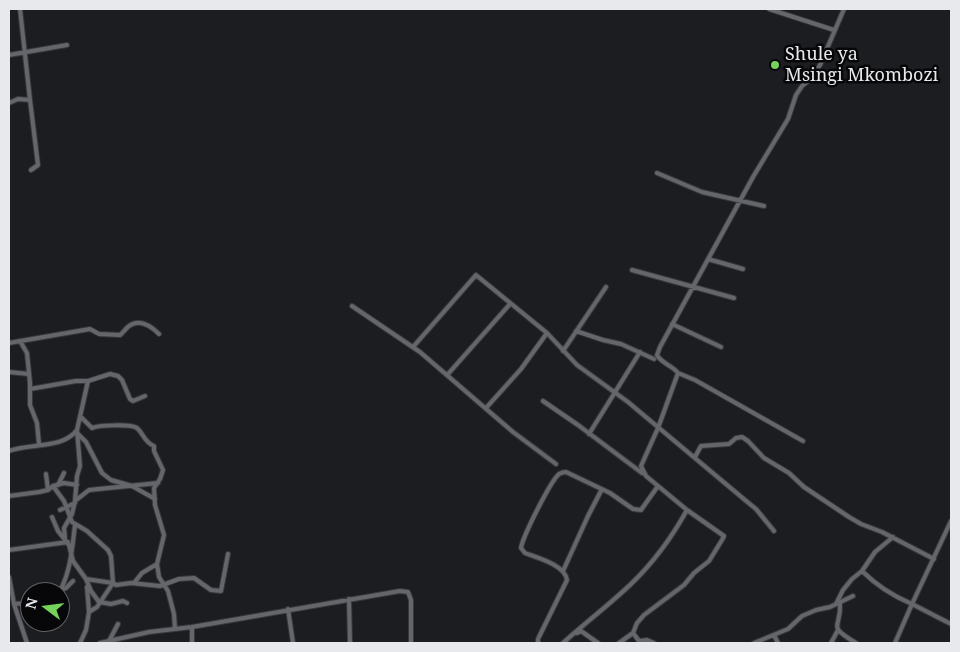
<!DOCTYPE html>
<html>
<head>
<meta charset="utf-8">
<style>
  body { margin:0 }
  #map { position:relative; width:960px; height:652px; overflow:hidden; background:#1b1d20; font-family:"Noto Serif",serif }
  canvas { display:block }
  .frame { position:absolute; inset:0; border:10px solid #e8e9ec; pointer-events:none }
  .north { position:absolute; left:20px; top:582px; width:50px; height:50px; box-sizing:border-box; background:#070709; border:1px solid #616164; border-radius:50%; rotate:285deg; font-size:14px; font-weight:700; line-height:20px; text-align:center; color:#e8e9ec }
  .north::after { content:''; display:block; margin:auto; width:18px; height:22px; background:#75d25b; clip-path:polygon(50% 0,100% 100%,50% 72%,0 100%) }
</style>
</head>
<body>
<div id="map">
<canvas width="960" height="652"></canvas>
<div class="frame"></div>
<div class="north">N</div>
</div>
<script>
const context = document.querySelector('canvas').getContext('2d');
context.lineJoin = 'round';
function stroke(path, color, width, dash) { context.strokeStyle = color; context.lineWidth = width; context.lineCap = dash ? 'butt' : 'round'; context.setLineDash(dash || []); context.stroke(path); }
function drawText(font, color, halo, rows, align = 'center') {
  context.font = font + ' "Noto Serif",serif'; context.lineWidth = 5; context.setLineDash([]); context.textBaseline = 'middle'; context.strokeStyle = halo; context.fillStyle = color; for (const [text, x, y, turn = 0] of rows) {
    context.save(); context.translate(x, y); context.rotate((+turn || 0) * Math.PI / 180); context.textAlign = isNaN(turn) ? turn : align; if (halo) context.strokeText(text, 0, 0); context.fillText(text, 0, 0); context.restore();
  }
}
const street = new Path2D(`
  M769 9 834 30
  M9 55 67 45
  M30 100 38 165 31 170
  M9 103 18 99 30 100 20 9
  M657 173 702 192 764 206
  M708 259 743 269
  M632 270 734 298
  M352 306 420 352 513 432 556 464
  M672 324 721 347
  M576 331 603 340 621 344 654 359
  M20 341 27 353 30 383V405L37 423 39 444
  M9 343 90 329 99 334 120 335C123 333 126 328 129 326 140 318 152 327 159 334
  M413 347 476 275 547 333 577 365 628 402 745 500 756 509 774 531
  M563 351 606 287
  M9 372 29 374
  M678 373 695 380 803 441
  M448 374 510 304
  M30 389 76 381H88L110 374 118 376 122 380 130 399 133 401 145 396
  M543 401 578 425 642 473
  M486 408 521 369 547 333
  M80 416 92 428C98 425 131 424 137 428 144 434 144 442 154 446V451L163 470 160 479 154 488 155 505 164 535 157 564 159 577 168 591 174 614 175 629
  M78 434 86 442 102 473 111 480 132 486 155 499
  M589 434 640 352
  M9 451C30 443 63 449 77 430
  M695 457 701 446 729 444 736 438 742 437 748 441 764 458 789 473 804 487 849 517 861 524 882 532 934 559
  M46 474 48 490
  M58 485 64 473
  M53 486 64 501 72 522 87 531 108 550 111 556 113 583 97 607 89 612 86 630 80 643
  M9 496 39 492 48 490 53 486 64 483 77 485
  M75 501 89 490 158 483
  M60 510 75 503
  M52 517 58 531 69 545 73 561 86 579 113 583 116 585 131 583 160 586 179 579 194 578 211 590 221 591 228 554
  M951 521 912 604 951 624
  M65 538 64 528 72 514 75 501 77 476 80 466 77 430 88 381
  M9 550 68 542
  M563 571 588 516 602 489
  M862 571C877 586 893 596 912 604L895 643
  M9 577 14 604 27 643
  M86 579 91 591 99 602 111 604 123 601 127 603
  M134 583 142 573 157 564
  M87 587 89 612
  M60 591C71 570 72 548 75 525
  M57 592 66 588 73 581
  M349 599 350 643
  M840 602C842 630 825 624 856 643
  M14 604 30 603
  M836 604 843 590 852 579 862 571 875 552 893 537
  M288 609 293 643
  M577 633 581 631 598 643
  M633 633 637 623 644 615 684 585 694 573 709 561 722 540 724 536 687 510
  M774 635 778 643
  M109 641 118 624
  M100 643 149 632 192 627
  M192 643V627L400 591 408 592 411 600V643
  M538 643V639L567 580C565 565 538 558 525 553L521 548C523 536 550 482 559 474 561 473 564 472 566 472L610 493 633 509 641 510 658 486
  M563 643C585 623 609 605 631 584 653 563 672 537 687 510L646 476 641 466 658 428 678 373C673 366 661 363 657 355L660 347 753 177 788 119 796 95 802 86 812 78 820 65 844 9
  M619 643 633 633 639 641 647 640 654 643
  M754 643 788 629 802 616 816 610 830 607 853 596
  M831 643 838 630`);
stroke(street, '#38393c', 6);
stroke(street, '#64666b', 4);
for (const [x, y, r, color] of [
  [775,65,5,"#75d25b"]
]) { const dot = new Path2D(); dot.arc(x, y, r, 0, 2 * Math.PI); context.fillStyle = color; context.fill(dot); stroke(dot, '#070709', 2); }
drawText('18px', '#e8e9ec', '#070709', [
  ["Shule ya",785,55],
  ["Msingi Mkombozi",785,76]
], 'left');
</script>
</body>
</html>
